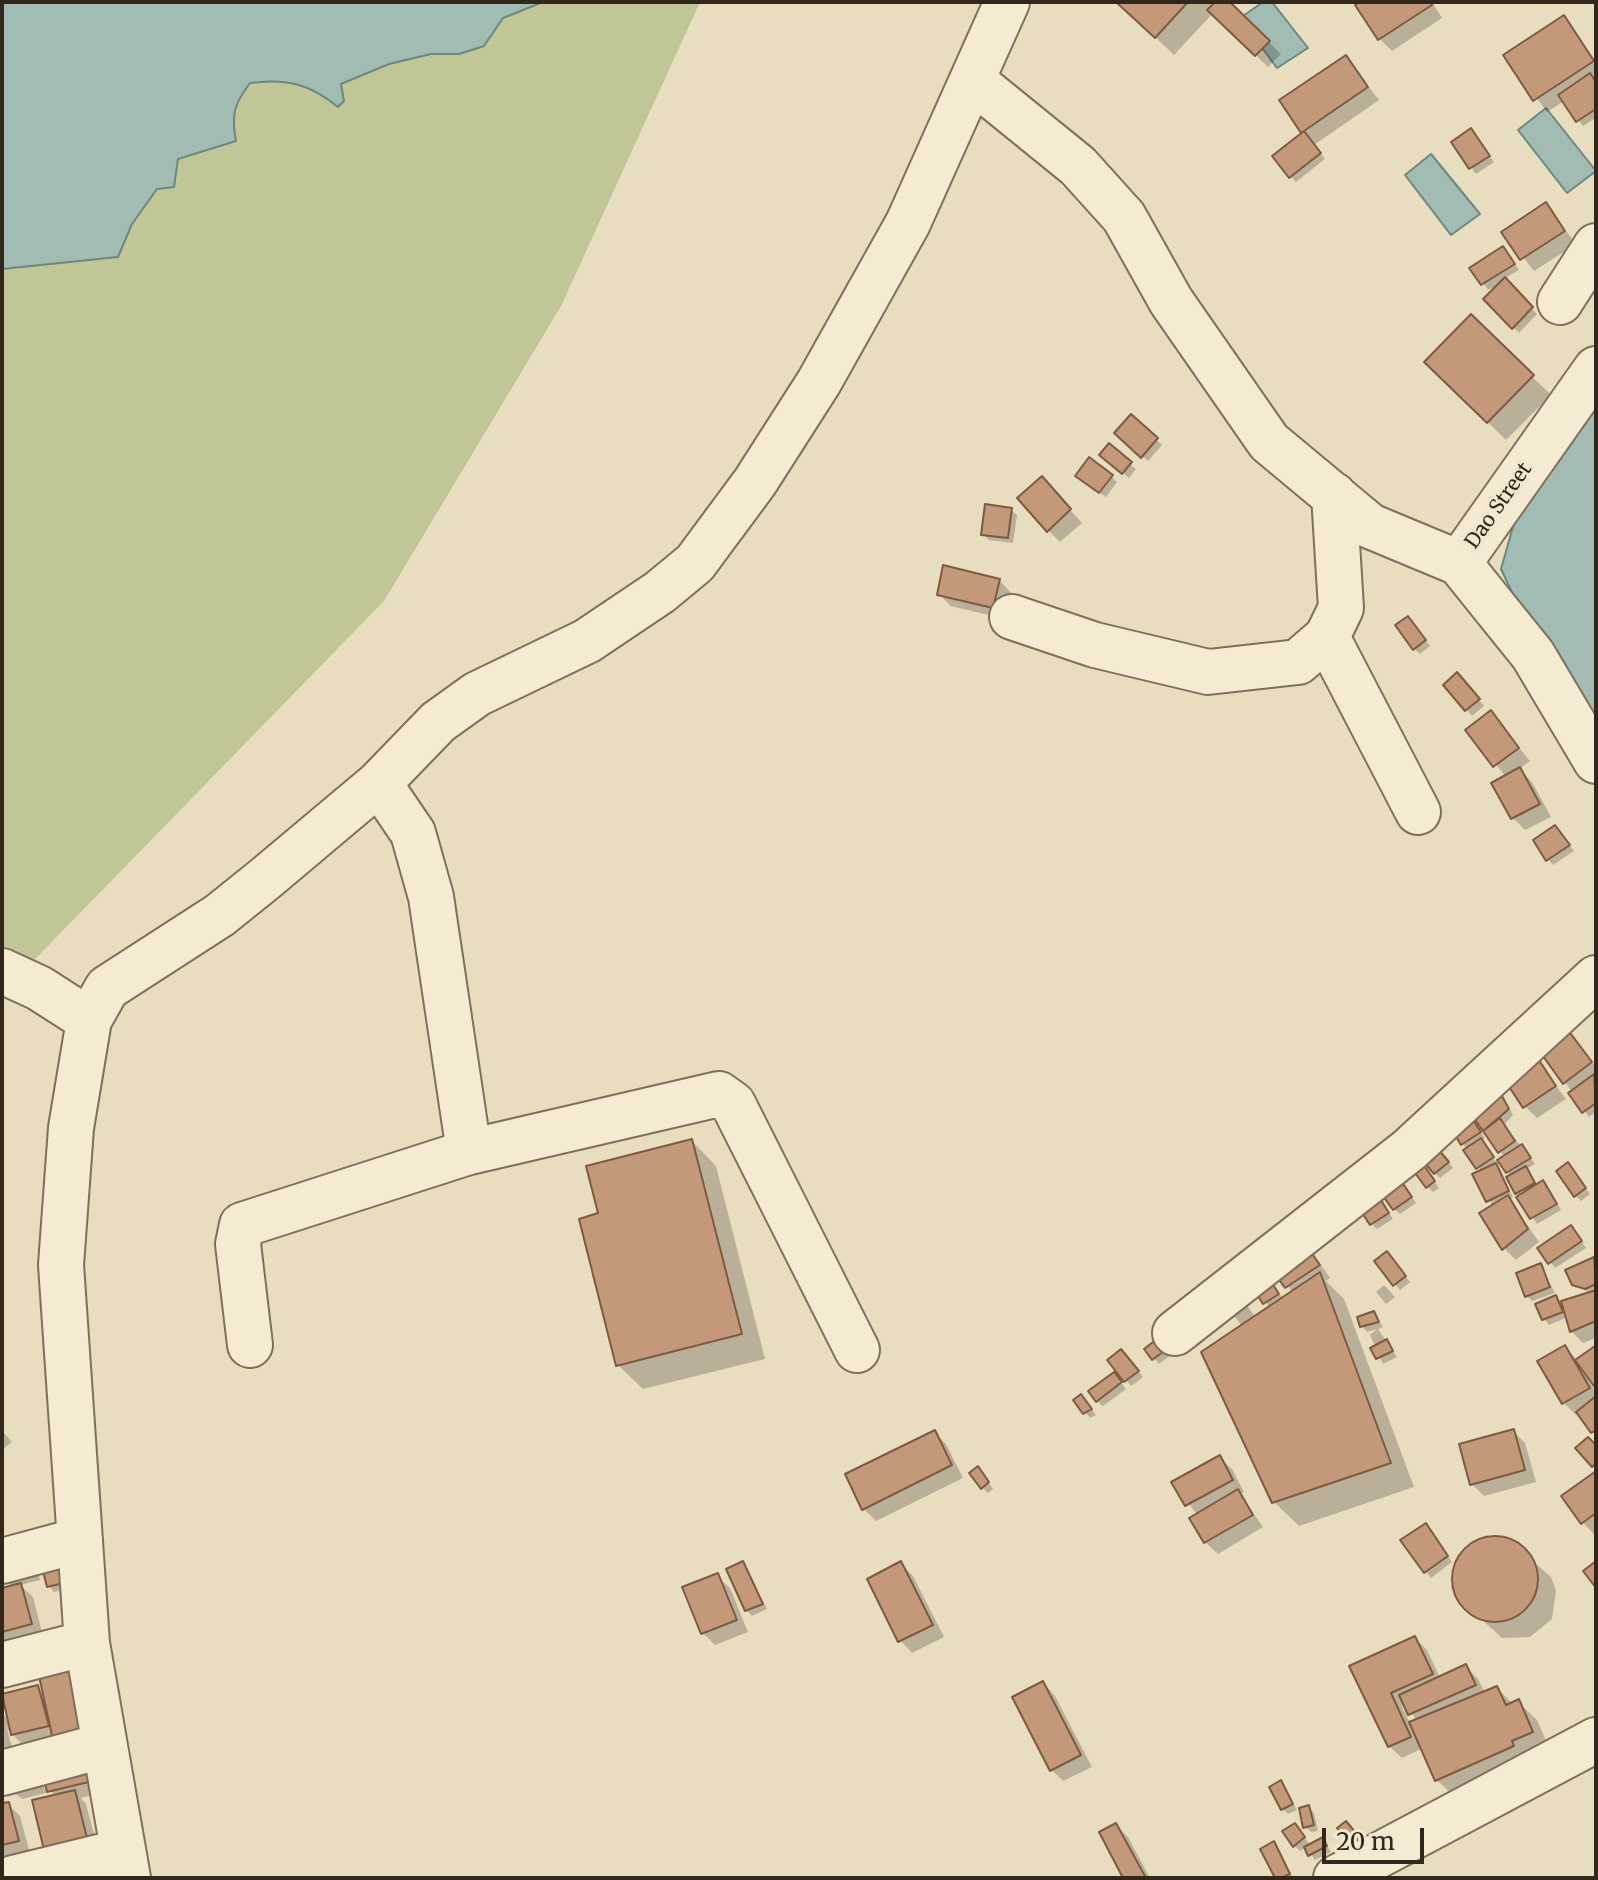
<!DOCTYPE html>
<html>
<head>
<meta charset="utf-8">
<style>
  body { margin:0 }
  #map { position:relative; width:1598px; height:1880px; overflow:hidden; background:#e9ddc0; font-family:Merriweather,serif }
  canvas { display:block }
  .frame { position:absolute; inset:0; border:4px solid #31271d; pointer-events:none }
  .scale { position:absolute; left:1322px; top:1828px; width:102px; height:36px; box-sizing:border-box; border:4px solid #31271d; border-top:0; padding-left:10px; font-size:24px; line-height:28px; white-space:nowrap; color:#31271d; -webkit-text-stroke:6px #f1e8cf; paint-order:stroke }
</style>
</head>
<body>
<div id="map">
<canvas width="1598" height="1880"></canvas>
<div class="frame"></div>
<div class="scale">20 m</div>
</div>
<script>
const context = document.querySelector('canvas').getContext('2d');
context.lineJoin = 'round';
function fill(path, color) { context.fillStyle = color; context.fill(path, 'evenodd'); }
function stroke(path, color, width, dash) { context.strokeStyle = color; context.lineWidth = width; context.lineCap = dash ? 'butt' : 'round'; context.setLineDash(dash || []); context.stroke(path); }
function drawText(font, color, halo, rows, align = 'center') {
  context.font = font + ' Merriweather,serif'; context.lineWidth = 8; context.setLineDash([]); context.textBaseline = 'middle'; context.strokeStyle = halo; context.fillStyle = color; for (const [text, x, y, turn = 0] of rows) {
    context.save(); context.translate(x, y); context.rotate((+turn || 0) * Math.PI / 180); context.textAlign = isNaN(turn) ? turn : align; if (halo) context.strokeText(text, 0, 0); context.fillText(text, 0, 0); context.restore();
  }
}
fill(new Path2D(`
  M2 2H700L561 306 384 601 2 993Z`), '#c0c695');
const water = new Path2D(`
  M2 2H543L503 18 484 46 459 54H431L389 64 341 84 344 101 338 107C310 84 286 78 250 83 234 104 231 115 236 141L178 159 174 187 157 189 132 224 118 257 2 269Z
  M1263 2H1272L1308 48 1277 68 1240 18Z
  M1546 108 1596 171 1567 193 1518 130Z
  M1431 154 1480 214 1451 235 1405 175Z
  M1596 383V730L1530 631 1501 569 1520 502Z`);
fill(water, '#a2bcb4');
stroke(water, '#6b8881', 2);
fill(new Path2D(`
  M1118 2H1227L1281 54 1268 67 1213 13 1174 55Z
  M1364 2H1432L1442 18 1392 51 1380 39Z
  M1563 18 1596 61V118L1583 126 1564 101 1547 112 1506 56Z
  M1346 58 1379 100 1314 145 1325 159 1296 182 1290 176 1304 134 1282 101Z
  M1471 131 1494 162 1476 174 1453 142Z
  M1546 205 1576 244 1534 271 1504 232Z
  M1503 248 1519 270 1504 279 1537 314 1519 333 1485 299 1501 284 1488 290 1472 268Z
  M1471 317 1551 395 1506 440 1427 362Z
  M1131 417 1162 445 1148 461 1117 433Z
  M1108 460 1130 464 1136 469 1129 478Z
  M1111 476 1117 482 1106 497 1083 481Z
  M1053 491 1082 523 1060 542 1048 530Z
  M1011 510 1017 515 1013 543 989 540 983 534Z
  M999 580 1011 593 1005 619 951 606 939 594Z
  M1414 624 1430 646 1420 654 1414 648Z
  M1462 680 1484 706 1472 716 1445 685Z
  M1491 713 1530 761 1519 769 1532 782 1551 817 1525 830 1513 818 1506 777 1468 730Z
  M1560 833 1574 851 1553 865 1548 859Z
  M1568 1033 1596 1067V1112L1589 1117 1565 1082Z
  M1536 1060 1566 1099 1537 1118 1525 1106Z
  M1501 1093 1513 1115 1504 1125 1535 1164 1526 1169 1537 1186 1542 1183 1548 1188 1561 1210 1537 1224 1516 1193 1511 1176 1501 1162 1495 1165 1513 1197 1509 1199 1539 1242 1516 1260 1504 1248 1482 1172 1463 1143 1471 1118 1485 1138 1481 1141 1497 1163 1505 1158 1467 1104Z
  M692 1141 716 1166 765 1359 643 1389 618 1365 600 1215Z
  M1440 1152 1453 1168 1440 1178 1435 1173Z
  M1568 1164 1590 1194 1581 1201 1576 1196Z
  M1425 1168 1439 1188 1433 1192 1427 1186Z
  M1400 1180 1416 1203 1400 1214 1394 1209Z
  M1379 1197 1393 1219 1377 1229 1372 1224Z
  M1576 1233 1586 1248 1555 1268 1540 1248Z
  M1312 1252 1330 1278 1326 1281 1344 1299 1414 1487 1299 1526 1274 1502 1242 1326 1222 1300 1241 1297 1256 1318 1270 1308 1249 1280 1268 1277 1283 1299 1293 1293 1269 1262Z
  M1393 1259 1410 1282 1400 1290 1377 1262Z
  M1594 1259 1596 1338 1583 1343 1571 1331 1568 1317 1549 1325 1544 1319 1555 1297 1561 1303 1592 1294 1574 1284Z
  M1541 1266 1555 1293 1532 1301 1527 1296Z
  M1384 1285 1395 1297 1386 1304 1376 1292Z
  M1374 1313 1383 1327 1378 1329 1397 1357 1383 1364 1370 1335 1377 1329 1367 1332 1362 1326Z
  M1565 1347 1578 1361 1596 1350V1385L1588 1379 1596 1393V1435L1579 1413 1576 1415 1564 1403Z
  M1146 1349 1175 1352 1159 1364Z
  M1127 1357 1143 1377 1131 1386 1110 1360Z
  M1119 1380 1126 1389 1103 1406 1097 1401Z
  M1076 1401 1087 1402 1096 1415 1090 1418Z
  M2 1431 12 1442 2 1450Z
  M1513 1431 1525 1443 1536 1482 1484 1496 1472 1484Z
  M934 1432 946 1444 963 1478 876 1521 864 1509Z
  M1219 1457 1232 1469 1244 1492 1240 1494 1263 1527 1218 1554 1205 1542 1197 1515 1174 1482Z
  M1596 1473V1534L1595 1535 1583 1523Z
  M983 1474 993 1489 988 1493 982 1487Z
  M1431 1531 1452 1562 1431 1578 1403 1541Z
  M1480 1540H1509L1551 1577 1556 1591 1552 1619 1530 1637 1502 1638 1460 1600 1455 1572 1459 1559Z
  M42 1560 76 1586 54 1592 49 1586Z
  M743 1564 767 1609 752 1616 746 1610Z
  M901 1564 913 1576 944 1637 912 1653 900 1640Z
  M38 1569 40 1580 20 1585 33 1597 43 1636 2 1645V1576ZM3 1579 12 1587 5 1589Z
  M717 1576 730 1588 748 1632 715 1645 703 1633Z
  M1415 1638 1427 1650 1440 1678 1466 1667 1478 1679 1485 1693 1497 1688 1513 1704 1518 1702 1537 1720 1550 1750 1456 1798 1437 1780 1423 1748 1402 1758 1389 1746 1352 1667ZM1401 1705H1406L1417 1721 1410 1723Z
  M1043 1683 1055 1696 1092 1767 1063 1781 1051 1769Z
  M37 1687 108 1791 81 1798 86 1804 98 1850 58 1861 55 1797 25 1747 7 1729 12 1747 2 1749V1713L9 1720 2 1696Z
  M14 1778H41L46 1793 22 1799 16 1794Z
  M1281 1783 1297 1810 1288 1814 1283 1809Z
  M8 1804 20 1816 30 1853 2 1858V1806Z
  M1309 1807 1314 1813 1318 1831 1311 1832 1305 1827Z
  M1116 1825 1128 1837 1150 1878H1125Z
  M1300 1831 1311 1846 1322 1839 1331 1852 1315 1860 1306 1847 1300 1851 1294 1845Z
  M1274 1844 1279 1849 1293 1878H1277Z`), '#0003');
const building = new Path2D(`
  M1116 2H1188L1155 38Z
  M1215 2H1230L1270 41 1255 56 1207 10Z
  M1360 2H1430L1432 5 1378 40 1355 5Z
  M1564 15 1594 61 1533 101 1503 55Z
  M1346 55 1368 87 1301 133 1279 100Z
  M1590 73 1596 82V109L1576 122 1558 95Z
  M1471 128 1490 156 1469 169 1451 142Z
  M1304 131 1321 153 1289 178 1272 156Z
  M1546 202 1565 231 1520 260 1501 232Z
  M1503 246 1515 264 1481 285 1469 268Z
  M1505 277 1533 307 1512 329 1483 299Z
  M1471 314 1534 375 1487 423 1424 362Z
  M1131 414 1158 438 1141 458 1114 433Z
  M1109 443 1132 462 1122 474 1099 455Z
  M1089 457 1113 475 1099 493 1075 476Z
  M1042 476 1071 509 1047 532 1017 498Z
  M985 504 1012 508 1008 538 981 535Z
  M943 565 1000 579 993 608 937 595Z
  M1408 616 1426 640 1413 650 1395 625Z
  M1457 672 1480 699 1465 711 1443 685Z
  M1491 710 1519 748 1493 767 1465 730Z
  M1520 767 1540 804 1511 819 1491 783Z
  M1555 825 1570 845 1546 861 1533 840Z
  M1568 1030 1592 1062 1563 1084 1540 1052Z
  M1537 1057 1556 1086 1523 1108 1504 1079Z
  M1594 1074 1596 1103 1582 1113 1568 1093Z
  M1496 1085 1509 1109 1483 1131 1464 1104Z
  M1466 1110 1481 1132 1461 1145 1447 1122Z
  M1500 1118 1515 1141 1498 1153 1483 1131Z
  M1481 1138 1494 1157 1476 1169 1463 1150Z
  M692 1139 742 1334 616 1366 579 1219 598 1213 586 1166Z
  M1434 1144 1449 1162 1434 1174 1419 1156Z
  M1522 1144 1531 1158 1506 1173 1497 1160Z
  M1420 1160 1435 1181 1426 1188 1410 1166Z
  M1568 1162 1586 1188 1574 1197 1556 1171Z
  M1496 1163 1509 1191 1486 1202 1472 1174Z
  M1526 1166 1535 1183 1515 1194 1506 1177Z
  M1395 1172 1412 1197 1393 1210 1375 1185Z
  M1543 1180 1557 1204 1530 1219 1516 1197Z
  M1374 1189 1389 1213 1370 1225 1355 1202Z
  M1508 1195 1528 1229 1502 1250 1479 1213Z
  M1571 1225 1582 1241 1548 1264 1537 1248Z
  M1300 1237 1320 1265 1285 1288 1266 1261Z
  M1387 1251 1406 1276 1393 1286 1374 1261Z
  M1594 1257 1596 1284 1585 1289 1572 1285 1565 1270Z
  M1541 1263 1550 1287 1525 1297 1516 1273Z
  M1263 1269 1279 1294 1263 1304 1247 1279Z
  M1320 1272 1391 1463 1272 1503 1201 1352Z
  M1596 1290V1321L1570 1332 1561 1301Z
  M1556 1295 1563 1312 1542 1320 1535 1304Z
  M1374 1311 1379 1322 1360 1327 1357 1317Z
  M1162 1335 1171 1346 1152 1360 1144 1349Z
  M1387 1339 1393 1351 1376 1359 1370 1348Z
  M1565 1345 1590 1388 1562 1404 1537 1361Z
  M1595 1346 1596 1347V1389L1575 1360Z
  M1121 1349 1139 1371 1124 1382 1107 1360Z
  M1114 1372 1122 1382 1096 1402 1088 1391Z
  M1081 1394 1092 1409 1083 1414 1073 1400Z
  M1596 1396V1430L1591 1433 1576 1412Z
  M1514 1429 1525 1470 1470 1485 1459 1444Z
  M935 1430 952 1465 862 1510 845 1474Z
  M1588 1437 1596 1445V1463L1592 1467 1575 1448Z
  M1220 1455 1233 1480 1185 1506 1171 1482Z
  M978 1466 989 1482 981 1489 969 1473Z
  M1596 1471V1513L1581 1524 1561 1496Z
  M1238 1489 1253 1515 1204 1543 1189 1518Z
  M1426 1523 1448 1556 1424 1573 1400 1540Z
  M1452 1579a43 43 0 1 1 86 0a43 43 0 1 1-86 0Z
  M65 1552 72 1581 47 1587 40 1559Z
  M743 1561 763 1604 745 1611 726 1569Z
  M901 1561 933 1625 898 1642 867 1579Z
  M1596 1561V1588L1583 1571Z
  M718 1573 737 1620 701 1634 682 1587Z
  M21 1583 32 1624 2 1632V1588Z
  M1415 1636 1433 1674 1391 1693 1411 1737 1388 1747 1349 1666Z
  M73 1659 91 1741 55 1749 37 1667Z
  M1466 1664 1476 1685 1408 1715 1399 1695Z
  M1043 1681 1081 1755 1050 1771 1012 1697Z
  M38 1685 49 1726 11 1735 2 1694Z
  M1497 1686 1506 1705 1519 1699 1533 1732 1512 1741 1514 1746 1435 1781 1409 1722Z
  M90 1753 97 1780 47 1792 41 1766Z
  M1281 1780 1293 1804 1281 1810 1269 1787Z
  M75 1790 87 1838 44 1850 32 1800Z
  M9 1802 19 1841 2 1845V1803Z
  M1309 1805 1314 1825 1303 1828 1299 1808Z
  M1346 1821 1360 1838 1351 1845 1337 1828Z
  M1116 1823 1146 1878H1123L1099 1832Z
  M1295 1823 1305 1837 1293 1847 1282 1831Z
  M1323 1837 1327 1846 1308 1856 1304 1847Z
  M1274 1841 1290 1874 1281 1878H1275L1260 1849Z`);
fill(building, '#c49979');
stroke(building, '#7d5a42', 2);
const minor = new Path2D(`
  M972 80 1078 166 1124 217 1171 301 1269 442 1370 526 1459 563
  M1560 302 1596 246
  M1596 369 1459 563 1533 655 1596 761
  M1012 617 1095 645 1208 672 1298 662 1327 637 1341 608 1334 495
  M1327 637 1418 812
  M2 971 39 988 89 1020
  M469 1152 719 1094 733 1104 857 1350
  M1175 1333 1409 1150 1596 978
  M250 1345 238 1244 242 1225 469 1152 431 897 413 833 379 783
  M2 1561 80 1540
  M2 1665 87 1643
  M2 1773 102 1746
  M13 1878 123 1851
  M128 1878 87 1643 61 1265 71 1128 89 1020 107 988 220 915 266 878 379 783 438 722 477 694 587 641 660 592 695 563 755 482 819 382 908 223 1007 2
  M1336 1878 1596 1740`);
stroke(minor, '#806f5a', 48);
stroke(minor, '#f5ebd2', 44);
drawText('20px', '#31271d', '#f1e8cf', [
  ["Dao Street",1499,506,-55]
]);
</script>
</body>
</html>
